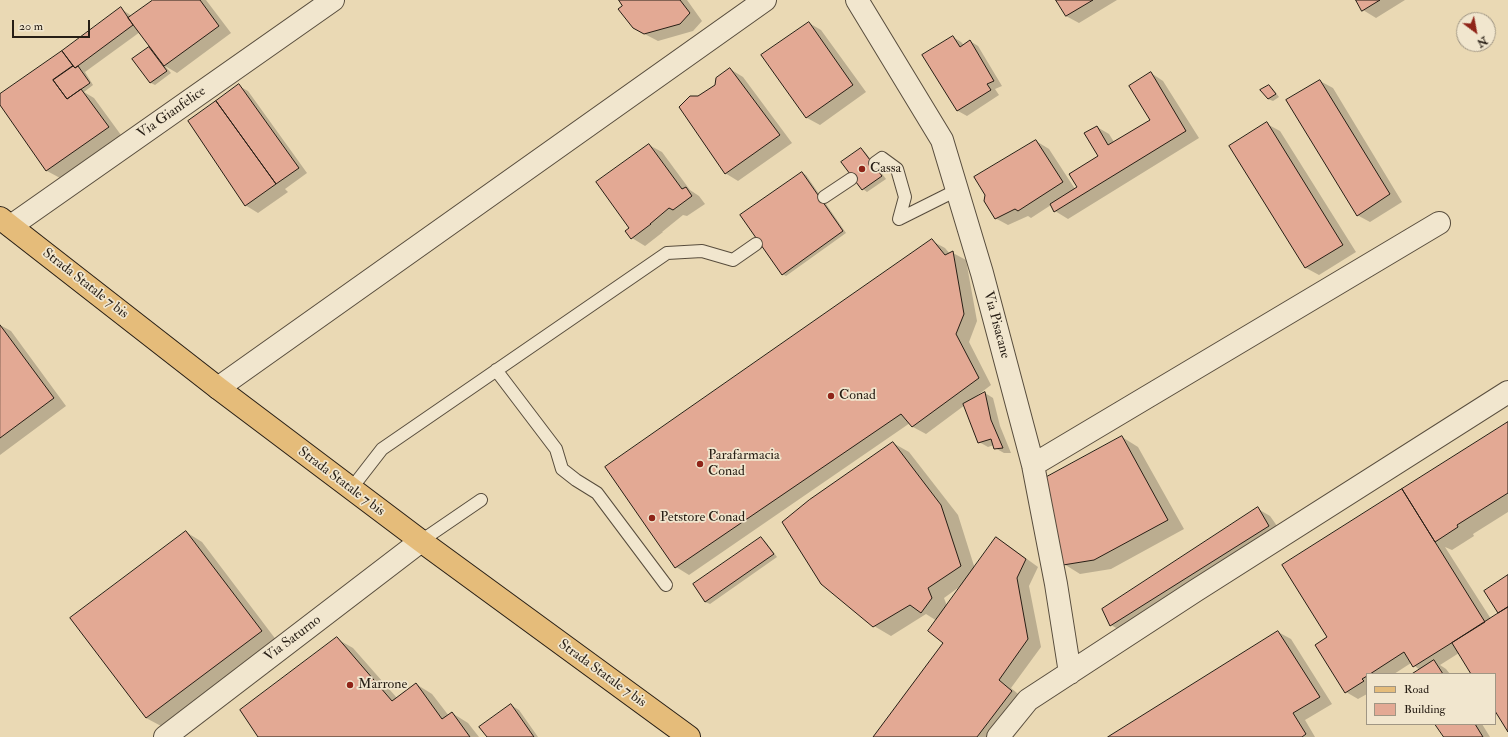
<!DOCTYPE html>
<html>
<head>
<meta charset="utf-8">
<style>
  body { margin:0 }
  #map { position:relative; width:1508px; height:737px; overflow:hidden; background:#ead9b4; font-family:"IM FELL Double Pica",serif }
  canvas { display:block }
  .legend { position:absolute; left:1366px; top:673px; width:130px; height:52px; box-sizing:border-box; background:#f1e6ce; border:1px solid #a09684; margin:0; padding:5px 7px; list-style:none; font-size:12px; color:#271e15 }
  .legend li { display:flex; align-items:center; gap:8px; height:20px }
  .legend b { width:20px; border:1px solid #a09684 }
  .north { position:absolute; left:1456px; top:12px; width:40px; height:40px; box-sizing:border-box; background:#f1e6ce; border:1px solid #a09684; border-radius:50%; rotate:148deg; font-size:11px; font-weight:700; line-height:16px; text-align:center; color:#271e15 }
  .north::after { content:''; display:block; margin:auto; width:14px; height:18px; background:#8f2418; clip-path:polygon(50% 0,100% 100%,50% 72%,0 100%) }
  .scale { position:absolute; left:12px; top:20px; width:78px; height:18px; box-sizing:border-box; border:2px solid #271e15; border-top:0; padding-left:5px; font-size:12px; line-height:14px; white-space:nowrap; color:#271e15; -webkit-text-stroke:3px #f1e6ce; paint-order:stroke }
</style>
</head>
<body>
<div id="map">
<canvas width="1508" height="737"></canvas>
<ul class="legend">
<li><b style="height:5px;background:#e5bc7a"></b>Road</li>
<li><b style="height:11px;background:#e3a994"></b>Building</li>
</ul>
<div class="north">N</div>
<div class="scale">20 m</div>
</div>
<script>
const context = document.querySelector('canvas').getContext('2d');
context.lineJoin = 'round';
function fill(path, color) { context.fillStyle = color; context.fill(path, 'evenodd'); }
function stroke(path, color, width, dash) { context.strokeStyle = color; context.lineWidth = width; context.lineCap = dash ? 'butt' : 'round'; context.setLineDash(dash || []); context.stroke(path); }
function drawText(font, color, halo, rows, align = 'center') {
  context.font = font + ' "IM FELL Double Pica",serif'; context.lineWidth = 3.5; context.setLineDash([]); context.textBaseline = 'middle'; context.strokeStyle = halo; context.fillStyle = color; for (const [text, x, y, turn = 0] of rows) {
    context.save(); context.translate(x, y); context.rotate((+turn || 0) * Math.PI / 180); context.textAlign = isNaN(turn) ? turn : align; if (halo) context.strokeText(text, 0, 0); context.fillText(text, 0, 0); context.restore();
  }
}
fill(new Path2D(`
  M154 0H206L231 33 177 73 165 66 171 73 155 85 151 83 134 60 149 48 153 50 140 32 85 72 93 85 84 92 94 98 121 135 60 178 47 171 0 103V95L63 51 121 9 129 14 132 17Z
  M620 0H687L702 21 693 31 658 41 633 28Z
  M1057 0H1117L1079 23 1066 16Z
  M1357 0H1405L1376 18 1363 10Z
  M809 23 821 30 866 92 820 125 807 118 763 55Z
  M953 37 961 42 964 45 970 41 978 46 1002 86 995 89 999 95 967 116 958 111 923 55Z
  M730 69 743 77 792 143 738 181 725 173 698 97 715 86Z
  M1151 73 1163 81 1199 138 1068 219 1055 211 1051 205 1031 218 1028 216 1008 225 995 218 1036 141 1049 149 1075 189 1078 187 1099 156 1097 127 1109 134 1114 142 1151 120Z
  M1320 81 1333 88 1402 202 1370 222 1357 215Z
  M239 86 248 91 307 173 285 189 288 192 258 213 245 205Z
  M1269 86 1273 89 1279 97 1273 101 1268 99Z
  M1267 124 1280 131 1356 252 1319 275 1306 268 1230 147Z
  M649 145 662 152 690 190 699 196 705 204 687 216 683 215 662 232H663L645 246 632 238Z
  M861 150 865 152 886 179 867 192 863 189Z
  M802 173 806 175 846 233 786 276 782 274Z
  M932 241 945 248 950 254 953 253 966 260 977 321 969 342 991 385 974 398V399L985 393 993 398 1000 426 1011 453H1004L995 448 994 445 988 447 979 442 965 405 926 434 913 427 910 423 689 575 676 567 607 467Z
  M0 325 11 331 66 406 0 455Z
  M1508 423V512L1473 534 1474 536 1452 550 1445 547 1491 619 1500 613 1485 591 1508 576V730L1495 709V674H1473L1459 653 1440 665 1446 669 1450 674H1414L1420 670 1411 663 1394 674H1367V694L1358 699 1346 692 1329 638Z
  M1122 437 1138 447 1184 529 1111 569 1080 574 1064 564Z
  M893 443 909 452 958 515 975 569 996 538 1009 546 1038 567 1029 586 1041 647 1011 688 1024 699 995 737H874L945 643 937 621 926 614 891 636 874 626ZM962 585 947 606 944 598Z
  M1258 509 1270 516 1282 533 1123 632 1111 625Z
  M186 532 202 542 277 641 163 727 146 718Z
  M761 539 765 541 777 557 710 604 705 602Z
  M1278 632 1291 639 1332 704 1305 720 1315 737H1110Z
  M337 639 353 648 397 698 416 684 432 694 449 716 452 713 468 723 479 737H260Z
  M511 705 519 710 538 737H489Z
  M1436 724H1482L1490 737H1445Z`), '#0003');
const building = new Path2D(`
  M153 0H200L219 26 164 66 128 18Z
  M619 0H680L690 13 680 24 644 34 633 28 618 9 622 6Z
  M1056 0H1093L1066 16Z
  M1356 0H1380L1362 11Z
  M121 7 133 25 75 68 62 51Z
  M809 22 853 85 806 118 761 55Z
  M953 36 960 47 970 40 994 81 987 84 991 90 957 111 922 55Z
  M149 47 167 71 150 83 132 59Z
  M62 51 73 66 53 80 67 99 81 89 109 127 46 171 0 105V94Z
  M73 66 75 68 78 66 90 83 67 99 53 80Z
  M730 68 780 135 725 174 679 107 690 96H698L715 85 716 78Z
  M1151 72 1186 131 1054 212 1050 204 1077 187 1069 174 1098 156 1084 133 1097 126 1108 145 1150 120 1129 86Z
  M1320 80 1390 194 1357 216 1286 100Z
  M239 84 299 168 276 184 216 101Z
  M1269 85 1276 94 1268 99 1260 90Z
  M216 101 276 184 245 206 188 121Z
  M1267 122 1343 245 1305 268 1229 146Z
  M1036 140 1063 182 1018 211 1015 209 995 219 984 201 985 195 974 177Z
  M649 144 682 189 686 187 692 196 673 210 669 208 650 224H651L631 239 625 231 629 228 596 182Z
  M861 148 882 176 862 190 841 162Z
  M802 172 843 231 782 275 740 215Z
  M932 239 945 255 953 251 964 314 956 334 979 378 912 427 901 414 675 568 605 467Z
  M0 325 54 398 0 438Z
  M985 392 991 420 1003 448 994 449 991 439 978 443 963 404Z
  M1508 422V493L1457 525 1458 527 1435 542 1402 489Z
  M1122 436 1168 520 1094 560 1063 565 1043 479Z
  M893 442 941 505 961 566 928 588 932 598 921 613 910 605 873 627 821 584 782 522 809 500Z
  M1402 489 1485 622 1413 667 1404 652 1370 674H1367V676L1362 679 1364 681 1345 693 1315 645 1327 637 1282 565Z
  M1258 507 1269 526 1110 626 1102 609Z
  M186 531 262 631 146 718 70 618Z
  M761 537 774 554 705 602 693 584Z
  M996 537 1026 559 1017 578 1028 639 999 680 1012 691 977 737H873L943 643 928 631Z
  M1508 575V607L1498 613 1484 591Z
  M1508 607V732L1495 711V674H1471L1452 643Z
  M1278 631 1320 697 1293 713 1306 734 1302 737H1108Z
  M337 637 392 701 416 683 442 719 452 712 470 737H258L240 710Z
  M1434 660 1443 674H1412Z
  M511 704 534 737H487L479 727Z
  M1435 724H1475L1483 737H1444Z`);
fill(building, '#e3a994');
stroke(building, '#271e15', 1);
const service = new Path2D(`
  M875 163 882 158 897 169 905 197 899 219
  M824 197 851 179
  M899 219 957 190
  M496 370 556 449 562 469 576 480 597 493 666 585
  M351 489 382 449 667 253 702 251 733 260 756 244
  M421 541 481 500`);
const minor = new Path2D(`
  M857 0 942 140 982 273 1033 465 1056 584 1070 673
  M11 226 333 0
  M218 388 765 0
  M1033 465 1439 223
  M165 737 421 541
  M998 737 1028 700 1195 591 1508 392`);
const primary = new Path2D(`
  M0 218 218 388 421 541 689 737`);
stroke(service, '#584d3d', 14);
stroke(minor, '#584d3d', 24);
stroke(primary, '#271e15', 24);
stroke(service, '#f1e6ce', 12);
stroke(minor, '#f1e6ce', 22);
stroke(primary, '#e5bc7a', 22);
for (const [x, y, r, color] of [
  [862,169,4,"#8f2418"],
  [831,396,4,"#8f2418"],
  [700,464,4,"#8f2418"],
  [652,518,4,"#8f2418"],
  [350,685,4,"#8f2418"]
]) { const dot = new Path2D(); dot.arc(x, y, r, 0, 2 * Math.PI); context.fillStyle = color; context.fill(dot); stroke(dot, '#f1e6ce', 1.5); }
drawText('14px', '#271e15', '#f1e6ce', [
  ["Via Gianfelice",172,113,-35],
  ["Strada Statale 7 bis",85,284,38],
  ["Via Pisacane",996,325,75],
  ["Strada Statale 7 bis",341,482,37],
  ["Via Saturno",293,639,-37],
  ["Strada Statale 7 bis",602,674,36]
]);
drawText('14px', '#271e15', '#f1e6ce', [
  ["Cassa",870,169],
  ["Conad",839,396],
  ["Parafarmacia",708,456],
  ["Conad",708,472],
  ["Petstore Conad",660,518],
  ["Marrone",358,685]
], 'left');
</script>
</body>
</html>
